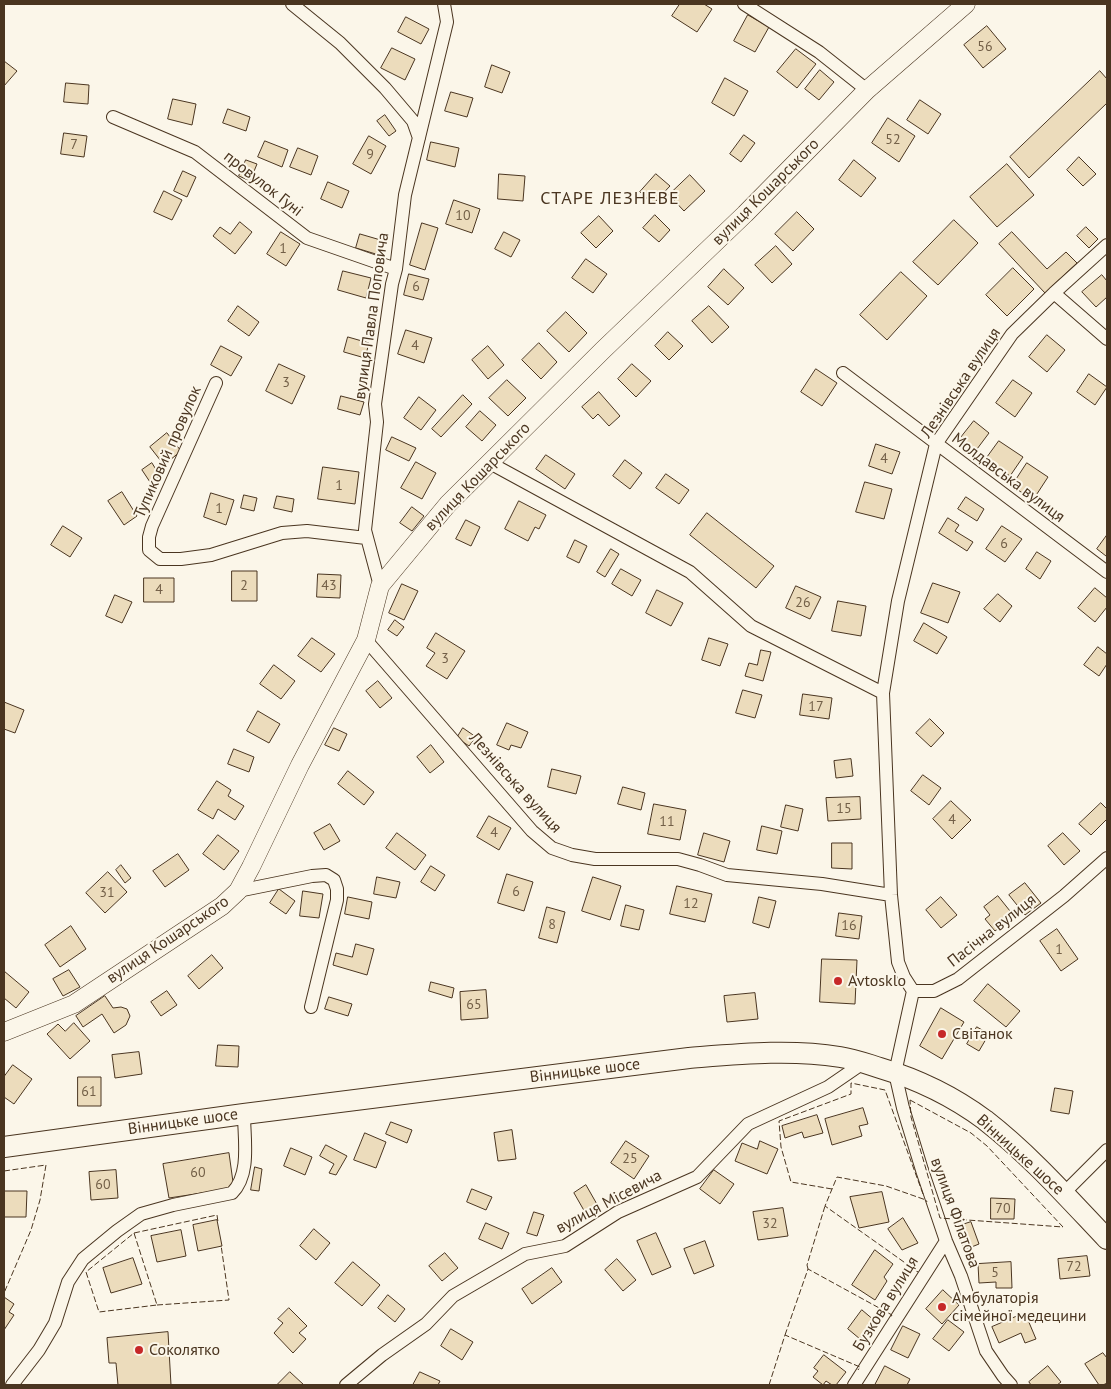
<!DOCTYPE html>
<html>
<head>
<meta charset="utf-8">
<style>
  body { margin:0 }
  #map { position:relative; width:1111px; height:1389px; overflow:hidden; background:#fbf6e9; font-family:"PT Sans",sans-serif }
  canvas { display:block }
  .frame { position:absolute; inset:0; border:5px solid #4a3520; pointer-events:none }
</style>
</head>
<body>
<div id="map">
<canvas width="1111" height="1389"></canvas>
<div class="frame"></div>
</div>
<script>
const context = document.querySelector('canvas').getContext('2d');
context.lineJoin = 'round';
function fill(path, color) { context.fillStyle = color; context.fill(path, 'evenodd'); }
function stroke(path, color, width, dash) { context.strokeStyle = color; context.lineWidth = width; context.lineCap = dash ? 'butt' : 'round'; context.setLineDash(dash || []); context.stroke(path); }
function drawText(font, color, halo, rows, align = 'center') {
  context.font = font + ' "PT Sans",sans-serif'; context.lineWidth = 4; context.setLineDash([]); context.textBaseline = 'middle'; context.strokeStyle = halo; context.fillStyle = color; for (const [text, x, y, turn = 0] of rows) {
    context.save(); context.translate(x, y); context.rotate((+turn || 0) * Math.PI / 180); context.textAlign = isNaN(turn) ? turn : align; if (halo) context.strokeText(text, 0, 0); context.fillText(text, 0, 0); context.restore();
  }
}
const building = new Path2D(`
  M680 4H704L712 9 697 32 672 16Z
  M748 15 769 27 755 52 734 41Z
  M406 17 429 29 421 44 398 32Z
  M987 26 1006 49 983 68 964 45Z
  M392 48 415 59 405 80 381 68Z
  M796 49 816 64 797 88 777 72Z
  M4 61 17 71 4 86Z
  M492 65 510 72 502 93 485 87Z
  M820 70 834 82 819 100 805 89Z
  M1100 71 1107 79V103L1029 178 1010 157Z
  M725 78 748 91 734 116 712 103Z
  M66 83 89 85 88 104 64 102Z
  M451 92 473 98 467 117 445 111Z
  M173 99 196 104 192 125 168 119Z
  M920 100 941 114 928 134 907 120Z
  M228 109 250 117 246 131 223 123Z
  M385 115 396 131 389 136 377 121Z
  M888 118 915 136 899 162 872 143Z
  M64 133 87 136 84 157 61 154Z
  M744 135 755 143 741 162 730 154Z
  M369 136 386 146 371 174 353 164Z
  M265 141 288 150 282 167 258 157Z
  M431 142 459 148 455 167 427 160Z
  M298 148 318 156 311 175 290 167Z
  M1079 157 1096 174 1083 186 1067 170Z
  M246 160 257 164 250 181 239 176Z
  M854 160 876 178 861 197 839 180Z
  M1007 164 1034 195 997 227 970 197Z
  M183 171 196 177 187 197 174 191Z
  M499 174 525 176 523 201 498 199Z
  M656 174 670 186 653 204 640 192Z
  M690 175 705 191 684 211 669 195Z
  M328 182 349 191 342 208 321 199Z
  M164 191 182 200 172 220 154 212Z
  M454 200 480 209 472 233 446 224Z
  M797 212 814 229 793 251 775 234Z
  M655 215 670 230 659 242 643 228Z
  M599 216 613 231 596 248 581 233Z
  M954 220 978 243 938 285 913 262Z
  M240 222 252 232 235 254 213 236 220 227 230 234Z
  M422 223 438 228 425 270 410 265Z
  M1086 227 1098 239 1089 248 1077 236Z
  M281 232 300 244 286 266 267 254Z
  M504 232 520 240 511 257 495 249Z
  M1012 232 1047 269 1066 252 1077 263 1045 293 999 244Z
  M360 234 384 241 379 255 356 248Z
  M776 246 792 264 772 283 755 265Z
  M586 259 607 274 593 293 572 278Z
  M1013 268 1034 289 1007 316 986 295Z
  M724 269 744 288 728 305 708 287Z
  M343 271 371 278 366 298 338 290Z
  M901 272 927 296 887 340 860 315Z
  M409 274 429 279 423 300 404 295Z
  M1102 275 1107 281V297L1096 307 1082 292Z
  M238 306 259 322 249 336 228 321Z
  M709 306 729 327 712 343 692 321Z
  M566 312 587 333 569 352 547 331Z
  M406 330 432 338 424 363 398 354Z
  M668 332 683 346 669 360 655 346Z
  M1047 335 1065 350 1047 372 1029 357Z
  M348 337 369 343 365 358 344 352Z
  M539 343 557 362 541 379 522 360Z
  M221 346 242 357 231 376 211 365Z
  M488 346 504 365 488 379 472 360Z
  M279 364 305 376 292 404 266 391Z
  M632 364 651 381 636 397 618 379Z
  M816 369 837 383 822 406 801 392Z
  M1089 374 1107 387 1095 405 1077 392Z
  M507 380 526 398 508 416 489 398Z
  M1013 380 1032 393 1015 417 996 403Z
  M599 392 620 416 609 426 598 414 593 419 582 407Z
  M463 395 472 404 441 437 432 429Z
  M341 396 364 402 360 415 338 409Z
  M419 397 436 410 421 430 404 418Z
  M480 411 496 425 482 441 466 427Z
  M974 421 989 433 974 453 959 440Z
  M167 433 181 451 164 465 150 447Z
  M392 437 416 448 409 461 386 450Z
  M999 441 1023 457 1010 476 986 459Z
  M876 444 900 452 892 474 869 466Z
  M546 455 575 474 565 489 536 469Z
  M625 460 642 473 630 489 613 476Z
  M416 462 436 473 422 499 401 488Z
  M152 463 160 476 150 482 142 470Z
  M1027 463 1048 477 1033 500 1012 486Z
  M323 467 359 472 355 504 318 499Z
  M666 474 689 490 679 504 656 488Z
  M865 482 892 489 884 519 856 512Z
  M122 492 137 516 124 525 108 501Z
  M211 493 234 500 226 525 204 517Z
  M244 495 257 498 254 511 241 508Z
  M277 496 294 499 292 512 274 508Z
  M966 497 984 509 977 521 958 509Z
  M519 501 546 515 539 529 535 527 528 541 505 529Z
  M412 507 424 516 412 531 400 523Z
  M707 513 774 566 756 588 690 535Z
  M948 518 959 525 955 531 973 542 967 551 939 533Z
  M466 520 480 527 471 546 456 539Z
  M63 526 82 538 70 557 51 545Z
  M1002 526 1022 539 1005 562 986 549Z
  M1107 535V555L1106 556 1097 549Z
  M575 540 587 546 579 563 567 557Z
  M611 549 619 554 605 577 597 572Z
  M1037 552 1051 561 1040 579 1026 569Z
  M621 569 641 580 632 596 612 584Z
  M232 571H257V601H232Z
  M318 574 341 575 340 598 317 597Z
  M144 578H174V602H144Z
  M933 583 960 592 948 623 921 613Z
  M402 584 418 591 404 620 389 613Z
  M796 586 821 597 810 619 786 608Z
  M1095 588 1107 598V607L1095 622 1078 608Z
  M657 590 683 603 671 626 646 613Z
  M998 594 1012 606 1000 622 984 609Z
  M115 595 132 602 122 623 106 616Z
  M838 601 866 606 861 636 832 631Z
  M395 620 404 627 397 636 388 630Z
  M924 623 947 637 937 654 914 641Z
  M436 633 465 651 447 679 426 666 435 653 427 648Z
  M312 638 335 654 321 672 298 656Z
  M709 638 728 644 720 666 702 660Z
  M1098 647 1107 654V664L1099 676 1084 665Z
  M761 650 771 652 763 681 745 676 749 663 757 665Z
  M274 665 295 681 281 699 260 684Z
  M378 681 392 698 380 708 366 691Z
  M743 690 762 695 755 718 736 713Z
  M803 694 832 698 829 719 800 715Z
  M4 702 24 710 15 733 4 729Z
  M258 711 280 724 269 743 247 731Z
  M930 719 944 733 931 747 916 733Z
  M507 723 528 732 521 748 511 745 509 750 497 745Z
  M334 728 347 734 339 751 325 745Z
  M463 728 476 737 469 746 457 738Z
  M431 745 444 762 430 773 417 757Z
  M234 749 254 757 249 772 228 764Z
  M851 759 853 776 836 778 834 761Z
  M552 769 581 776 576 794 548 787Z
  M348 771 374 792 364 805 338 784Z
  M923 775 941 788 929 805 911 791Z
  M217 781 231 790 228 796 244 806 235 820 218 809 213 819 198 810Z
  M623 787 645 793 641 810 618 804Z
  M860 797 861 819 828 821 826 798Z
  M951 801 971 820 952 839 933 819Z
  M1101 803 1107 809V819L1091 835 1079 824Z
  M654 804 686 810 680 840 648 834Z
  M786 805 803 809 798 831 781 827Z
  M489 816 511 828 499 850 477 837Z
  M330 824 340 841 324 850 314 833Z
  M762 826 782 831 777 854 757 850Z
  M397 833 426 855 415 870 386 848Z
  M704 833 730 841 724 862 698 855Z
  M1063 833 1080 851 1064 865 1048 846Z
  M218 835 239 851 224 870 203 854Z
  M832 843H852V869L832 868Z
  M178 854 189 870 165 887 153 871Z
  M121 865 131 878 125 883 116 870Z
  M431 866 445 875 435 891 421 882Z
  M108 872 127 892 105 913 86 893Z
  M507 874 533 882 524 911 498 903Z
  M377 877 400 882 396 898 374 894Z
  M593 877 621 886 610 920 582 911Z
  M1025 883 1041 903 1025 915 1009 895Z
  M677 886 712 894 705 922 670 914Z
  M279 889 295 901 286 914 270 903Z
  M303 891 323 894 319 918 300 916Z
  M998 896 1014 916 995 931 985 919 990 915 984 907Z
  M348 897 372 902 369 919 345 914Z
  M759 897 776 901 769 928 753 923Z
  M941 897 957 915 941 928 926 910Z
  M626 905 644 910 639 930 621 926Z
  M547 907 565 912 557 943 539 938Z
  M839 913 862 916 859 939 836 936Z
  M71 926 86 949 60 967 45 945Z
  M1057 929 1078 959 1061 971 1040 941Z
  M356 944 374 949 367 975 333 965 336 953 352 957Z
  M212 955 223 968 199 989 188 976Z
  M822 959 857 960 855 1004 820 1002Z
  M69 970 80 987 63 996 53 979Z
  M4 971 29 992 16 1008 4 998Z
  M431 982 454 988 452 998 429 991Z
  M988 984 1020 1011 1006 1027 974 1001Z
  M486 990 488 1018 461 1020 460 992Z
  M167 991 177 1005 161 1016 151 1002Z
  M755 993 758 1019 727 1022 724 996Z
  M105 996 113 1008 121 1007 127 1009 130 1016 126 1025 114 1033 102 1014 83 1027 76 1016Z
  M329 997 352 1004 348 1016 325 1009Z
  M941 1008 964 1022 942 1059 920 1046Z
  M74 1023 90 1041 70 1059 47 1034 58 1024 65 1031Z
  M977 1027 989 1034 979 1051 967 1044Z
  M218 1045 239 1046 238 1067 216 1066Z
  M139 1052 142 1074 115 1078 112 1055Z
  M13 1065 32 1079 14 1104 4 1097V1077Z
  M78 1077H101V1106H78Z
  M1055 1088 1073 1091 1069 1114 1051 1111Z
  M863 1108 868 1124 859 1126 862 1136 832 1145 825 1119Z
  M817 1115 823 1133 804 1138 802 1132 785 1138 782 1126Z
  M391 1122 412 1130 407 1143 386 1134Z
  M512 1130 516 1159 498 1161 494 1133Z
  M365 1133 386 1142 376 1168 354 1160Z
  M626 1141 649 1156 634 1179 611 1163Z
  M760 1141 778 1149 767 1174 735 1161 742 1143 757 1149Z
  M326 1145 347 1156 336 1175 329 1173 334 1164 320 1156Z
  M291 1148 312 1157 305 1175 284 1166Z
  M229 1153 233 1182 228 1189 169 1198 163 1164Z
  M255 1167 262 1169 259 1191 251 1190Z
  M116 1170 118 1198 91 1200 89 1172Z
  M714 1170 734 1184 720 1204 700 1189Z
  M586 1185 598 1206 586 1214 574 1193Z
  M472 1189 492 1197 486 1210 467 1202Z
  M4 1191H27L26 1217H4Z
  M882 1192 889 1222 859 1228 850 1197Z
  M991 1198 1015 1199 1014 1219H991Z
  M783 1208 788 1236 758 1240 753 1212Z
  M534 1212 544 1215 537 1236 527 1233Z
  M903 1218 918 1243 902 1250 888 1229Z
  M217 1220 222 1246 198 1251 193 1225Z
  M971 1222 979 1244 964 1250 956 1227Z
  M486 1223 509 1233 502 1249 479 1239Z
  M314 1229 330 1243 316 1260 300 1246Z
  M181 1230 186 1256 157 1262 151 1236Z
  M656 1233 671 1267 652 1275 637 1241Z
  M705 1241 714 1266 694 1274 684 1249Z
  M875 1250 893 1264 884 1277 887 1281 875 1300 852 1285Z
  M445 1253 458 1268 442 1281 429 1266Z
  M1087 1256 1090 1276 1060 1279 1058 1259Z
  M133 1258 142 1284 111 1293 103 1268Z
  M617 1259 636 1280 623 1291 605 1270Z
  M353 1262 380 1285 362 1306 335 1283Z
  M1011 1262 1012 1288H996V1282L979 1283 978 1264Z
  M552 1268 562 1282 532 1304 522 1289Z
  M943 1290 959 1305 942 1324 926 1309Z
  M388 1295 405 1309 395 1322 378 1308Z
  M4 1297 14 1304 9 1312 14 1315 4 1330Z
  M289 1308 307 1326 299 1333 306 1339 293 1353 274 1333 283 1323 278 1319Z
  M862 1310 875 1321 860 1339 848 1329Z
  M1025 1313 1036 1339 1025 1343 1021 1333 999 1343 992 1327Z
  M948 1320 964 1332 949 1351 933 1339Z
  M903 1326 920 1334 908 1358 891 1350Z
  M451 1329 473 1342 462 1360 441 1346Z
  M168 1332 171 1385H118L116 1363H109L107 1338Z
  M1103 1353 1107 1358V1383L1103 1385H1099L1085 1364Z
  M824 1355 846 1372 836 1385H832L826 1381 823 1385 813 1377 818 1371 814 1368Z
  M885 1366 910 1379 907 1385H875Z
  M1048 1366 1061 1382 1057 1385H1031L1029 1382Z
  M290 1372 304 1385H277Z
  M420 1372 440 1381 438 1385H413Z`);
fill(building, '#ecdcbc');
stroke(building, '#4a3520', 1);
const street = new Path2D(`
  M292 4 340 43 385 88 413 121 419 138
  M744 4 819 52 867 90
  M113 117 195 152 307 238 396 269
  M1107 245 1054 293 1012 334 936 444 898 601 883 693 891 895 898 962 904 977 913 991H934L958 979 1064 896 1107 858
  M1054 293 1107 339
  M843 373 1107 572
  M216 383 152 526 149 537V550L160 559H181L211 555 282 533 307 531 366 538
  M490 463 690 572 751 626 883 693
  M380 586 365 530 377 422 375 404 392 284 396 269 405 195 447 22 444 4
  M366 640 532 831 552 848 572 855 595 859H678L700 865 727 875 822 884 891 895
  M238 891 312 876 326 875 334 880 337 889V900L311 1007
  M913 991 895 1073 903 1108 922 1170 946 1241 961 1276 986 1351 1003 1376 1011 1385
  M1064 1193 1107 1150
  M12 1385 39 1350 55 1323 68 1282 83 1259 117 1231 141 1214 173 1205 232 1193C251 1174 244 1139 244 1114
  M346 1385 382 1355 426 1324 453 1296 525 1254 565 1246 618 1212 697 1177 748 1124 828 1087 863 1063
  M854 1385 946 1241`);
const secondary = new Path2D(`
  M4 1032 74 1004 222 906 238 891 251 867 300 765 366 640 380 586 448 504 603 350 745 214 867 90 966 4`);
const primary = new Path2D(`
  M4 1147 244 1114 689 1058C740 1054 790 1049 840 1057 854 1059 867 1064 880 1068 917 1079 954 1097 985 1120 1030 1155 1068 1198 1107 1239`);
stroke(street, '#4a3520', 14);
stroke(secondary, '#4a3520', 19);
stroke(primary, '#4a3520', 22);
stroke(street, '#fbf6e9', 12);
stroke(secondary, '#fbf6e9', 18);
stroke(primary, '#fbf6e9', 20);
stroke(new Path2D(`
  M910 1100 971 1133 987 1146 1063 1227 940 1218 911 1117Z
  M4 1171 46 1165 40 1200 31 1230 4 1293
  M832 1189 791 1182 781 1147 779 1121 851 1094V1083L885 1090 923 1194
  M134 1233 217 1215 218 1222
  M134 1233 157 1305 99 1312 86 1272Z
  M808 1269 807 1265 825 1206
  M918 1272 825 1206 837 1177 886 1186 926 1200 927 1202
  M157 1305 229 1300 221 1245
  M785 1335 808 1269 892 1315 890 1318
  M769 1385 785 1335 860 1367 858 1370`), '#4a3520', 1, [6, 2.5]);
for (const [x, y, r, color] of [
  [838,981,5,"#c62828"],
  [942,1034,5,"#c62828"],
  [942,1307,5,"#c62828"],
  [139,1350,5,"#c62828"]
]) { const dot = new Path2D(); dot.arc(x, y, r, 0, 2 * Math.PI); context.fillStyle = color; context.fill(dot); stroke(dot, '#fbf6e9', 2); }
drawText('14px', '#725f47', null, [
  ["56",985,47],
  ["52",893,140],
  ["7",74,145],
  ["9",370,155],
  ["10",463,216],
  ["1",283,249],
  ["6",416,287],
  ["4",415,346],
  ["3",286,383],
  ["4",884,459],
  ["1",339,486],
  ["1",219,509],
  ["6",1004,544],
  ["2",244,586],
  ["43",329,586],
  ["4",159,590],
  ["26",803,603],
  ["3",445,659],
  ["17",816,707],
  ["15",844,809],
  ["4",952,820],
  ["11",667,822],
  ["4",494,833],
  ["6",516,892],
  ["31",107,893],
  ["12",691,904],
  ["8",552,925],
  ["16",849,926],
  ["1",1059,950],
  ["65",474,1005],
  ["61",89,1092],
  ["25",630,1159],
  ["60",198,1173],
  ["60",103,1185],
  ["70",1003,1209],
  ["32",770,1224],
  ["72",1074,1267],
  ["5",995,1273]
]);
drawText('16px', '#4a3520', '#fbf6e9', [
  ["провулок Гуні",263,184,38],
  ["вулиця Кошарського",766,192,-45],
  ["вулиця Павла Поповича",372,316,-82],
  ["Лезнівська вулиця",961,383,-56],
  ["Тупиковий провулок",168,452,-66],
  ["вулиця Кошарського",478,477,-46],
  ["Молдавська вулиця",1008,478,37],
  ["Лезнівська вулиця",515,783,48],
  ["Пасічна вулиця",992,931,-38],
  ["вулиця Кошарського",168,940,-34],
  ["Вінницьке шосе",585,1071,-7],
  ["Вінницьке шосе",183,1122,-8],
  ["Вінницьке шосе",1020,1155,42],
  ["вулиця Місевича",609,1202,-28],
  ["вулиця Філатова",955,1213,70],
  ["Бузкова вулиця",886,1304,-58]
]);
drawText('16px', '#4a3520', '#fbf6e9', [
  ["Avtosklo",848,981],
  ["Світанок",952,1034],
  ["Амбулаторія",952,1298],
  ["сімейної медецини",952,1316],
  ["Соколятко",149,1350]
], 'left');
context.letterSpacing = '1px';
drawText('18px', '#4a3520', '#fbf6e9', [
  ["СТАРЕ ЛЕЗНЕВЕ",610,199]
]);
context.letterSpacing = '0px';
</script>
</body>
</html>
